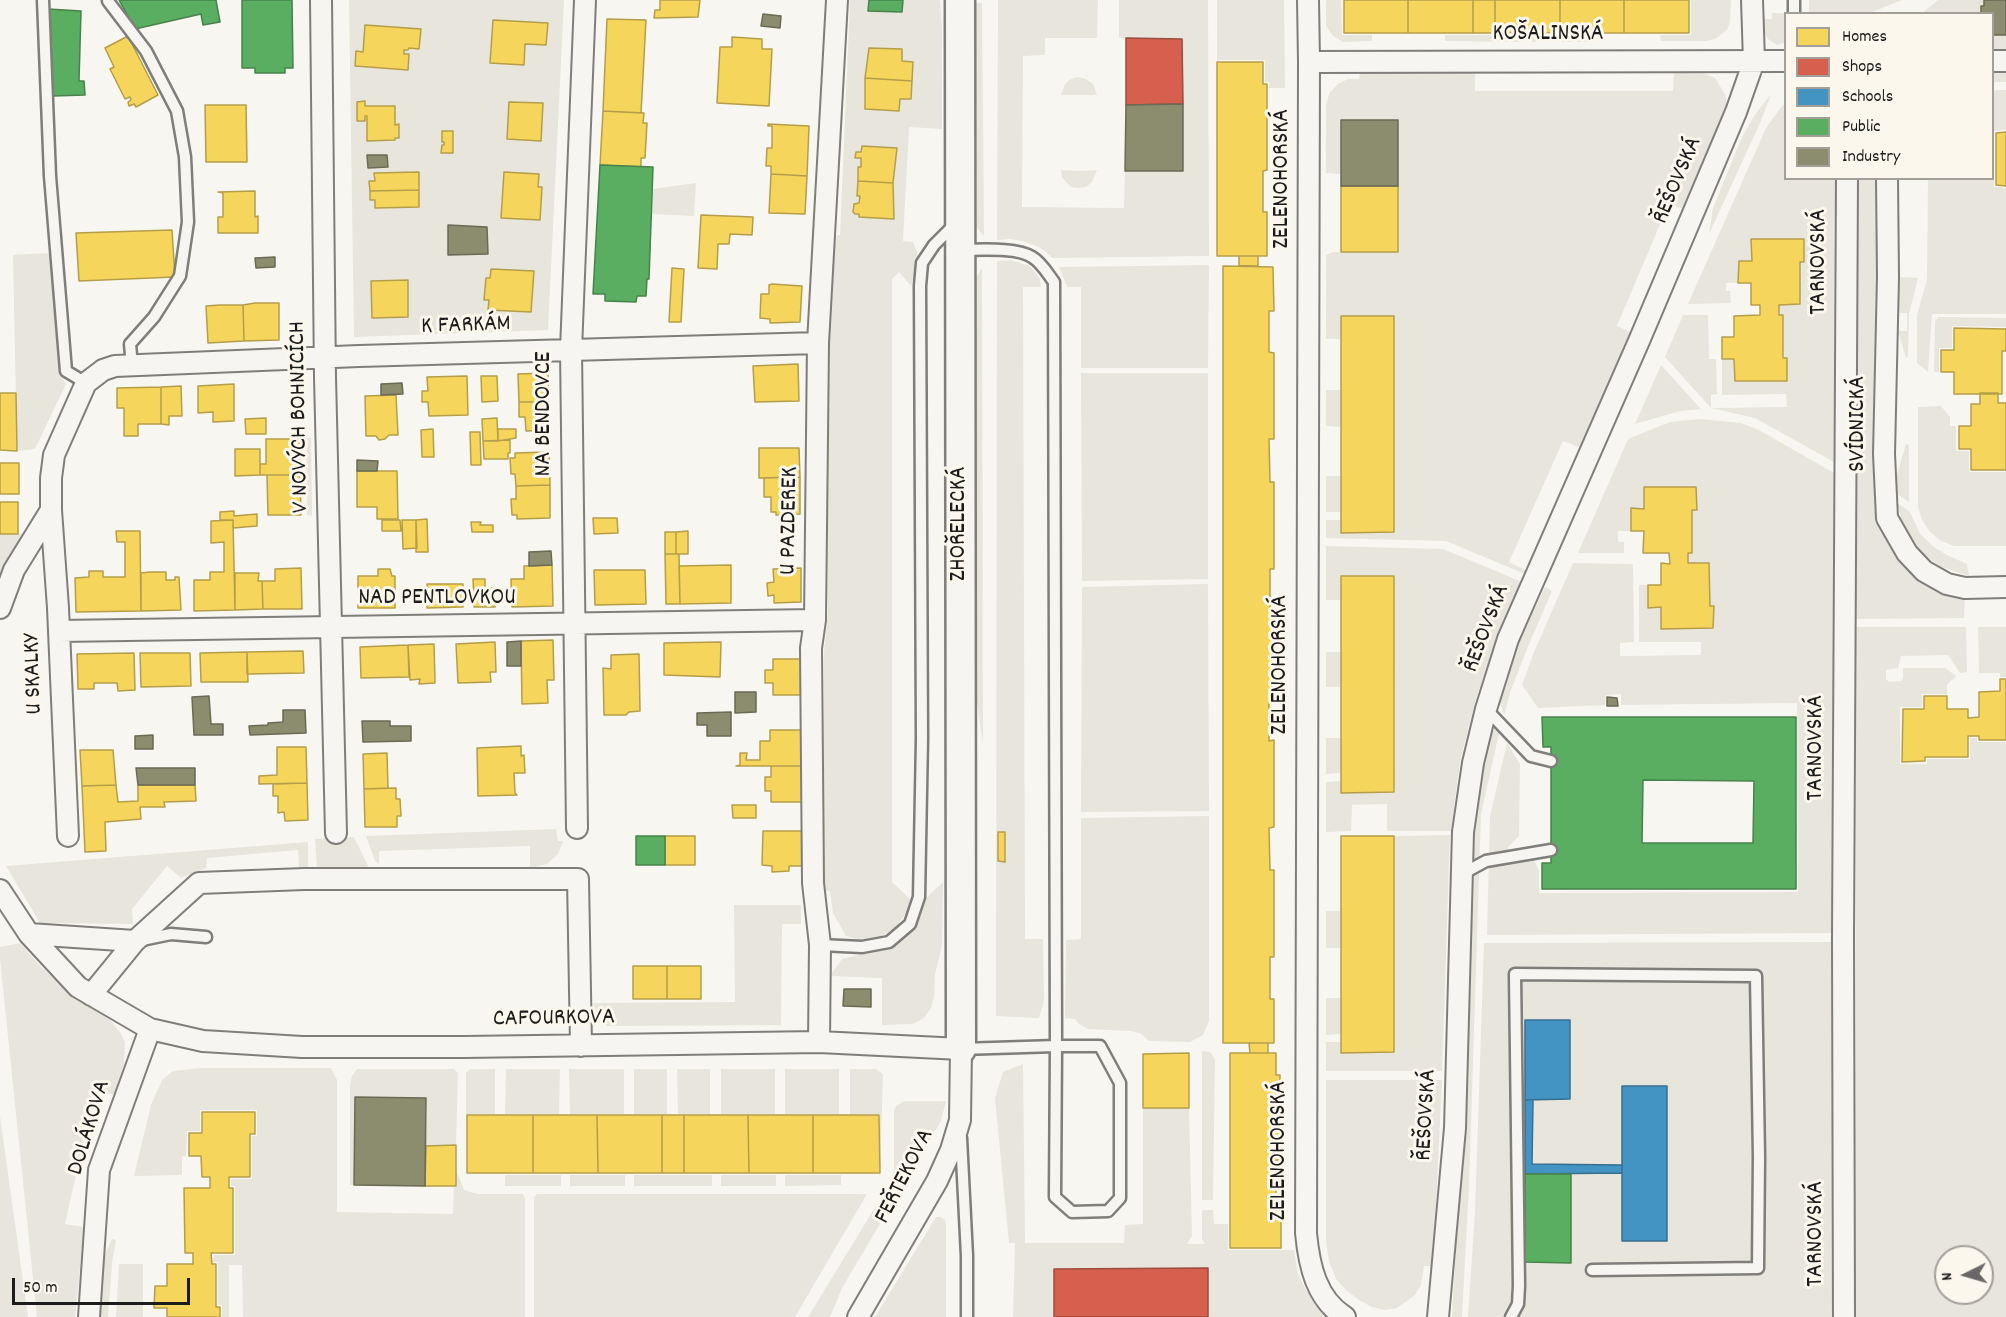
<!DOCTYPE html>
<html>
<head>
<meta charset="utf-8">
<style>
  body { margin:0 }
  #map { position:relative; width:2006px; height:1317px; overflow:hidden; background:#f8f6f0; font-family:Dekko,sans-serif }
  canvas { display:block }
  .legend { position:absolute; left:1784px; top:12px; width:210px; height:168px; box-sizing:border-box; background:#fbf7ec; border:2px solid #a29f99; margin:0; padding:8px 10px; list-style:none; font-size:18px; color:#1c1c1c }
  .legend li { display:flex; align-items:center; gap:12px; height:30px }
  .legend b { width:30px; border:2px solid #a29f99 }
  .north { position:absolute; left:1934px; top:1245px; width:60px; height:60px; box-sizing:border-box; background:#fbf7ec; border:2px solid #a29f99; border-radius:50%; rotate:265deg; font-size:16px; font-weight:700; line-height:24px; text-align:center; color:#1c1c1c }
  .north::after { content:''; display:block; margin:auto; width:21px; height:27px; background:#696866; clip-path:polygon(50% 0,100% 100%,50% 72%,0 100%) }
  .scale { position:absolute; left:12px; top:1278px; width:178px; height:27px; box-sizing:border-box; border:3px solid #1c1c1c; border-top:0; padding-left:8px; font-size:18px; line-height:21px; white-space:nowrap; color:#1c1c1c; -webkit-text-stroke:4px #fbf7ec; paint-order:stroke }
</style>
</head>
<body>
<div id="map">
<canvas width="2006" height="1317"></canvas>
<ul class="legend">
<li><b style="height:16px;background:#f6d55c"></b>Homes</li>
<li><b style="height:16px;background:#d6604d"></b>Shops</li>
<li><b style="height:16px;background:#4393c3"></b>Schools</li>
<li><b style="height:16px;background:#5aae61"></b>Public</li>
<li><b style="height:16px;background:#8c8c6e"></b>Industry</li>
</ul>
<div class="north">N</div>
<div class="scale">50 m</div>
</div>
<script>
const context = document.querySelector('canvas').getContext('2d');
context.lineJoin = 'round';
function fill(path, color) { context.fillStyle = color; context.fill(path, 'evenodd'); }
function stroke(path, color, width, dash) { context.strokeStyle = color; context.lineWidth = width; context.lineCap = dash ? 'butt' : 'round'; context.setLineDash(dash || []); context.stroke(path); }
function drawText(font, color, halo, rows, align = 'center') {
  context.font = font + ' Dekko,sans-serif'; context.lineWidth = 6; context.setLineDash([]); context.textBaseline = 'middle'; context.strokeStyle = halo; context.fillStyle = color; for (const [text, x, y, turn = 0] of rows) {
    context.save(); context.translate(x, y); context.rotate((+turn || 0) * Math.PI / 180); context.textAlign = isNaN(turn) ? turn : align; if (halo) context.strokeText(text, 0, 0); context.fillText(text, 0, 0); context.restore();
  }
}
fill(new Path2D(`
  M349 0H564L548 330 354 337Z
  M850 0H940L942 29V129L909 127 903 241 913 242 919 258 911 286 899 272 892 279V882L911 900 909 910 895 928 877 939 868 940H860L846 936 833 913 830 891H823L824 652 828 613 826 387 833 249 837 235H840Z
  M998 0H1098L1097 38H1045V55L1023 56 1022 207 1124 208 1125 171H1183L1182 39 1119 38V0H1208L1209 256 1053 258 1039 247 1023 241 1009 239 997 240Z
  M1217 0H1284L1285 88H1269L1270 82H1265V60H1217Z
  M1326 0H1341L1342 35H1372V41L1343 42 1333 36 1326 26Z
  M1691 0H1731L1730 22 1727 30 1715 39 1706 41H1661L1660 35H1691Z
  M1809 0H1902L1867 14 1809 13Z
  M1938 0H2006V82H1993L1992 14H1921Z
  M975 3H982L984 236 977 228 974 217Z
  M1761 13 1764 14 1765 19H1772V13H1788L1786 14 1784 43 1777 45 1768 39 1762 29Z
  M1445 35H1523V42L1445 41Z
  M1532 35H1587L1588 42H1532Z
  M1360 71H1475V91H1673L1674 71H1698L1715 78 1726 96 1727 113 1687 211 1669 203 1617 326 1632 333 1581 448 1563 441 1509 562 1527 571 1525 574 1446 541 1326 538V520H1341V533L1394 532 1341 339H1326V255L1333 252H1398V120H1341V174L1326 173V104L1330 92 1338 84 1348 79H1359Z
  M1078 77 1086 79 1093 84 1097 95H1061L1065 84 1071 79Z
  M1993 90H2006V130L1994 131V187L2006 188V314H1932L1928 372 1917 363V315L1927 279 1928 179 1992 178Z
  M1771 94 1761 121 1709 234 1713 208 1741 139 1754 116Z
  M1785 104 1786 178 1835 179 1834 462 1755 418 1711 408 1665 357 1683 315H1708L1709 359H1716L1717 394 1711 395V408L1787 407 1786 394 1722 395V359H1734L1735 381 1787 380 1779 305 1800 304V262L1804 261V239H1752V261H1739L1738 283H1726V291H1730L1731 303 1688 304 1766 128 1782 106Z
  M1061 170 1079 171 1097 170 1092 182 1086 187 1079 188 1071 187 1066 182 1062 177Z
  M1855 179H1876L1877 507 1881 527 1889 546 1901 564 1917 578 1935 588 1965 596 1964 618 1856 619Z
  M696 183 694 216 652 214V189Z
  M50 253 59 373 66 384 35 449 17 451 13 255Z
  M1010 260 1030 266 1040 279 1041 287H1023L1025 939H1043L1044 1001 1039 1018 996 1016 997 261Z
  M1209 265 1208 368H1081V287H1067L1059 267Z
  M982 268 983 745 974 678 975 279Z
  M1898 277 1918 278 1909 314 1908 356 1906 358 1898 331H1907V313H1898Z
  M1939 317 2006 318V327L1952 326V348H1939V372H1934L1935 321Z
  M1661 365 1701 409 1680 411 1635 424Z
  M1081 373H1208V579L1082 581Z
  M1326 390H1341V427L1326 426Z
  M1941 406 1950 417V426H1956V451H1969V472H2006V546H1954L1941 541 1930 532 1922 520 1918 507V407Z
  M1700 419 1741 423 1759 430 1834 473V933L1487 935 1490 816 1507 743 1520 764 1519 836 1508 847 1510 861 1534 859 1539 871V893L1798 892 1797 703 1621 705V694L1606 695 1605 705 1538 708 1522 685 1534 652 1573 563 1633 564 1634 642 1620 643V656L1701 655V642H1639V585H1648V607H1661V628H1713L1714 606H1710L1709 563H1688V553L1692 552V510H1697L1696 487H1644V509H1631V531H1618V542H1624V553H1578L1628 439 1670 422Z
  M306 438H311L312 516 307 515Z
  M1906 444 1909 445V502L1897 494V474Z
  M1326 476H1341V512H1326Z
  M1897 503 1910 512 1920 534 1934 547 1947 555 1967 564 1969 576 1942 567 1920 552 1904 529Z
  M0 534H27L0 582Z
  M1326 546 1443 549 1522 582 1498 636 1476 698 1460 761 1451 831H1387V804L1352 805 1351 831 1326 832V782L1341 781 1342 793 1394 792 1395 749 1394 576H1342L1341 600H1326Z
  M1208 584 1209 811 1081 812 1082 587Z
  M1545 587 1552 591 1527 649 1511 690 1504 715 1499 700 1501 690 1518 645Z
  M1856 627H1966L1967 672 1960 673 1948 655 1901 656 1898 668 1886 670V679L1889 682 1901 681 1903 678V668H1945L1956 676 1947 685V694H1922V707H1900V764H1927V759H1970V738H1977V742H2006V1317H1855ZM1946 1257H1982V1293H1946Z
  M1978 627H2006V677H2000V673H1979Z
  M1326 652H1341V687H1326Z
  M1492 729 1499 733 1481 814 1469 1186 1462 1317H1452L1461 1157 1472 830 1488 737Z
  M1326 738H1341V773L1326 774Z
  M1209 816V1021L1203 1035 1190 1042 1149 1041 1140 1033 1130 1031 1088 1029 1079 1024 1075 1019 1065 1018 1066 940 1081 939V818Z
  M556 829 558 841H563L558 854 547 864 530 868V846L379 851V864L375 861 366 836Z
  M1450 835 1442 1071H1326V1042H1341L1342 1053 1394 1052V836Z
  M354 837 369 868 317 869 315 839Z
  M308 842V870L299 869 298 850 207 858 206 868 181 878 167 866 132 909 133 924 40 923 6 866Z
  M943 882 942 946 935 974 934 997 931 1008 924 1018 913 1024 882 1025V978L830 976 842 959 886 948 900 940 912 929 920 915 924 900Z
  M734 905H801V924H782L781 1025 607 1026 603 1023 598 1016 593 1003 735 1002Z
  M1326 911H1341V948H1326Z
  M1834 942 1833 1317H1519L1525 1301V1286H1513L1510 1303 1502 1317H1468L1475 1212 1484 943Z
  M20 943 42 968 83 1002 110 1020 120 1032 125 1042 124 1063 114 1095 95 1090 65 1224 84 1227 75 1317H37L0 959V947Z
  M1326 998H1341V1034L1326 1035Z
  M1202 1051 1210 1052 1215 1059 1213 1200H1202Z
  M1023 1064 1025 1243H1124L1125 1225 1143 1224V1108H1189L1192 1236 1187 1244H1205L1202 1239V1210H1213L1214 1224H1228V1250H1294L1298 1274 1305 1288 1313 1302 1326 1317H1013L1015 1243H1009L995 1098 1003 1072Z
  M202 1068H331L337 1080V1212L453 1214 454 1186H456V1170L464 1190 478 1194H523L525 1198V1317H243L242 1265H229V1317H222V1305H218V1262H213L214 1255H235V1186H231V1179H252V1136H257V1110H200V1131H187L186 1156H182V1175L134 1176 151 1105 162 1080 173 1071Z
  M357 1069H454L458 1073 456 1145 426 1146V1098L355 1097 354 1185H350V1086L352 1076Z
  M470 1069H495V1114H466V1073Z
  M506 1069H560L559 1114H505Z
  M569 1069H624V1114H570Z
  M634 1069H667V1114H634Z
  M677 1069H710V1114H678Z
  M721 1069H775V1114H721Z
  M785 1069H839V1114H785Z
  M850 1069H876L883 1074 880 1175V1114H850Z
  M1326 1080H1442L1433 1266H1424L1421 1285 1415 1295 1397 1308 1385 1310 1372 1307 1359 1300 1346 1290 1336 1279 1329 1261 1326 1242Z
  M904 1101H946L941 1121 842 1288 830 1317H808L890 1183 894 1169V1110L896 1106Z
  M0 1116 28 1317H0Z
  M505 1175H561V1186H505Z
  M570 1175H625V1186H570Z
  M634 1175H712V1186H634Z
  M721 1175H776V1186H721Z
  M785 1175H841V1185L785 1186Z
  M537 1194H867L795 1317H534V1197Z
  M936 1217H941L945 1220 946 1225V1317H875Z
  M112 1239 116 1240 112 1263 108 1317H99L101 1262Z
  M119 1264H143V1317H116Z`), '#e8e5dd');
const homes = new Path2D(`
  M660 0H700L698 17 654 18 655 10H660Z
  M1344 0H1408V33H1344Z
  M1408 0H1473V33H1408Z
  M1473 0H1495V33H1473Z
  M1495 0H1560V33H1495Z
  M1560 0H1624V33H1560Z
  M1624 0H1689V33H1624Z
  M607 19 646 20 641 113 603 111Z
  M493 20 548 23 546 45 525 44 524 65 490 63Z
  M365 25 421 29 419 49 409 48 408 50H404V54H409L408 70 355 66 356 51 363 52Z
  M128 36 158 95 136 107 134 104 129 106 128 102 131 100 130 97 125 99 110 69 114 67 105 48Z
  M732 37 762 39V49H772L769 106 717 103 720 47H732Z
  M869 48 902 49V61L913 62 912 81 865 78Z
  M1217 62H1263V84H1267V170L1263 171V212H1267V256H1217Z
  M865 78 912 81 911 99H900L899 111 865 109Z
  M365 101V106H395V125L399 124V138H395V140L367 141V116H365V121H357V102Z
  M509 102 543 103 541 141 507 139Z
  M205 105H246L247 162H206Z
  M603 111 644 113 643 123H647L645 158H641V167L600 165Z
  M768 124 809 126 807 176 771 174V166H766L767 148H772V126H768Z
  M442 131H453V153H441L442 145H444V142H442Z
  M2006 132V186L1996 185V133Z
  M862 146 897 148 893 183 858 181V167H861V158H855L856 152H861Z
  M419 172V190L370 191 369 181H375L374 173Z
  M504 172 539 174 538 187H542L540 220 501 218Z
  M771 174 807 176 805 214 769 213Z
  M858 181 893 183 894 219 859 217V214H855L853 212 854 204 859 203 860 196H857Z
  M1341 186H1398V252H1341Z
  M419 190V207L375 208V200H370V191Z
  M255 191V217L258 216V233H218V217H223V193L218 192Z
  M701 215 753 217 752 235 730 234 729 244H718L717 269 698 268Z
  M172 230 175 277 79 281 76 233Z
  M1751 239H1804V262H1800V304L1779 305V315H1783V358H1787V381H1735L1734 359H1722V337H1734V316L1760 315V305H1751V283H1738L1739 261H1752Z
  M1239 256H1258V266H1239Z
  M1223 266 1273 267 1274 311H1269V352L1274 353V439H1269L1270 482H1274V569H1270V611H1274V699L1269 698V741L1274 740V827L1269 828 1270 870H1274V957H1270V999H1274V1043H1223Z
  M672 268 684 269 681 322H669Z
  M491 269 534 271 531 312 488 310 489 300H484L486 278H490Z
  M408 280V317L372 318 371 281Z
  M772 284 802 286 800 322 770 323V319L760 318 761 294H769V285Z
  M255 303H279V340L244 341 243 305Z
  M220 305H243L244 341 208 343 206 306Z
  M1341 316H1394V532L1341 533Z
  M1954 328 2006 329V351H2002V394H1954V372H1941V350H1954Z
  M798 364 799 401 755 402 753 366Z
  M548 373V402H519L518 374Z
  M467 376 468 415 429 416 428 402H422V391H428L427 377Z
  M481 376H497L498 401 482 402Z
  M234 384V421L213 422V412L198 413V386Z
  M181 386 182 416H169V425L161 424V387Z
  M161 387V424H138V436H124V408H117V388Z
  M0 393H16L17 451 0 450Z
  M1980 393H1998V403H2006V470H1971V449H1959V426H1971V404H1980Z
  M396 395 398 435H389L385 439 379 440 376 436H366L365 396Z
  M519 402H548V430L526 431 525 417H519Z
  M266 418V434H246L245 419Z
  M497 418 498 441H483L482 419Z
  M433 429 434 457H422L421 430Z
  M498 429H516V438L498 441Z
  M470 432H480L481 465H471Z
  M266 439H299L300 475H260V464H266Z
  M510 440V453H508V459H484L483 441Z
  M759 448H799L800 477 759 478Z
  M235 449H260V475L235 476Z
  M549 452 550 485 516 486 515 474H511L510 458H515V453Z
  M0 463H19V494H0Z
  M357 471H397L398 519H377V507H357Z
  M267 475H300L301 515H268Z
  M800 477V514L776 515V512H771V497H764V478Z
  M550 485V518L517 519V515H512L511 499H516V486Z
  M1644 487H1696L1697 510H1692V553H1688V563H1709L1710 606H1714L1713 628 1661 629V607L1648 608V585H1661V563L1670 564 1669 553H1643L1644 531H1631V508L1644 509Z
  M0 502H18V534H0Z
  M234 511V516L257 514V526L233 528V520H220V512Z
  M593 518H617L618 533 594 534Z
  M427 519 428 552H416V520Z
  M233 520 235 610 194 611V580H210V572H224V542L211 543V521Z
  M382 520H400L401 531H382Z
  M402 520H416L417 548 403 549Z
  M471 522H481L480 525H493V532H472Z
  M116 531H140L141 611 76 612 75 578 89 577V571H103V577H125V542H117Z
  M688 531V554H676V532Z
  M665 532H676V554H665Z
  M665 554H679L680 604H666Z
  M552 565 553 606 512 607 511 579H524V566Z
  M731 565V603L680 604 679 566Z
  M301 568 302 609H263L262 581H275V569Z
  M801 568V602L774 603V595L768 596 767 583 774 582 773 569Z
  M378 569H390L392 576H395V608H358V576H378Z
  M594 570H645L646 604 595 605Z
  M150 572H166V580H175V577H179L181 610 141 611V573Z
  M235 573H259L258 581H262L263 609 235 610Z
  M1341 576H1394V792L1341 793Z
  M473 579H485V588H495V607H474Z
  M427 584H463V607L427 608Z
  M553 640 554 680H547L548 703 522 704 521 641Z
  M495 642 496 672H490L491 682 458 683 456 644Z
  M721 642 720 677 664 675V643Z
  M434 644 435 683 419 684 420 679 410 680 408 645Z
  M408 645 409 677 361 678 360 647Z
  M303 651 304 673 247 674V652Z
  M247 652 248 682H201L200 653Z
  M134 653 135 690 118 691 117 683H94V689H78L77 654Z
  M140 653H190L191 686 141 687Z
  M639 654 640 711 629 712 626 715H604L603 668 611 669V655Z
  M773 659H801V695H773V683H765V670H773Z
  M2000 679H2006V740H1979V736H1968V757H1925V761L1902 762 1903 709H1924V696H1947V709H1968V718L1979 717V692L2000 691Z
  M770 730H801L802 766H736L740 765V753H747L746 760H760V741H770Z
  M521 746V756L524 755 525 773H514L515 793 517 795 478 796 477 748Z
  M277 747H306L307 783 259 784V776L277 775Z
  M80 750H113L116 785 82 786Z
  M387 753 388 788 364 789 363 754Z
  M771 766H802V802H771V791H765V777H771Z
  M307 783 308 820 285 821 284 812 278 813V796H273V784Z
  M116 785 118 802 138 801V785H195L196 801 164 802 165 807H140L141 819 105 822 106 851 85 852 82 786Z
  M396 788V799H400L401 816H397V827H365L364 789Z
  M732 805H756V818H733Z
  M763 831H802V866H789V871L772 872V866L762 865Z
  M998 832H1005V862L998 861Z
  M665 836H695V865H665Z
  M1341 836H1394V1052L1341 1053Z
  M633 966H667V999H633Z
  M667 966H701V999H667Z
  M1249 1043H1268V1053H1250Z
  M1189 1053V1108H1143V1054Z
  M1230 1053H1276V1075H1280V1160H1276V1204H1281V1248H1230Z
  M202 1112H255V1134H250V1177H229V1188H233V1253H211L212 1264H216V1307H220V1317H167V1308H154L155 1286H167V1264H193V1253H185L184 1188H210V1177H202L201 1156H189V1133H202Z
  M467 1115H533V1173H467Z
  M533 1115H597L598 1173H533Z
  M597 1115H662V1173H598Z
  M662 1115H684V1173H662Z
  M684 1115H748L749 1173H684Z
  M748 1115H813V1173H749Z
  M813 1115H879L880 1173H813Z
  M456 1145V1186H425L426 1146Z`);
fill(homes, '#f6d55c');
stroke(homes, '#b59e49', 1.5);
const shops = new Path2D(`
  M1126 38 1182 39 1183 104 1126 105Z
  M1208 1268V1317H1054V1269Z`);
fill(shops, '#d6604d');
stroke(shops, '#9e4c3e', 1.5);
const schools = new Path2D(`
  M1525 1020H1570V1099L1525 1100Z
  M1622 1086H1667V1241H1622Z
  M1525 1100H1533L1532 1164 1622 1165V1173L1525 1174Z`);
fill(schools, '#4393c3');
stroke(schools, '#376f91', 1.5);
const public = new Path2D(`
  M119 0H216L220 22 203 25 201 14 135 29Z
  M242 0H292L293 68H285V73H255V68H242Z
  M869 0H903L902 12 868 11Z
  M48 9 81 11 79 81H84L85 95 53 96 52 73 50 71Z
  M600 165 653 167 649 279H647L646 296H637L636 302 605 301V294H593Z
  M1542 717H1796V889H1542V863H1551V747H1543ZM1643 780 1754 781 1753 843H1642Z
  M636 836H665V865H636Z
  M1525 1174H1571V1263L1525 1262Z`);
fill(public, '#5aae61');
stroke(public, '#47824c', 1.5);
const industry = new Path2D(`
  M1984 0H2006V35H1992V14H1981V6H1984Z
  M763 14 781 16 780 28 761 26Z
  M1183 104V171H1125L1126 105Z
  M1341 120H1398V186H1341Z
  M367 155H387L388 167 368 168Z
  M448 225 487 227 488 254 448 255Z
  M275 257V267L256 268 255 258Z
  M402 383 403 394 381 395V384Z
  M357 460 378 461 377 471H357Z
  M551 551 552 565 529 566V552Z
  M521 641V666H507V642Z
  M735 692H756V712L735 713Z
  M209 696 211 724H223V735H194L192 697Z
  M1607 697 1617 698 1618 706H1607Z
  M283 710H305L306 733 250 735 249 726 268 725V723L283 722Z
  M731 712V736H707V725H697V713Z
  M362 721H390V726H411V741L363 742Z
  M153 735V749H135V736Z
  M136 768H195V785H138Z
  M844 989H871V1007L843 1006Z
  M355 1097 426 1098 425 1186 354 1185Z`);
fill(industry, '#8c8c6e');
stroke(industry, '#6a6a55', 1.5);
const lane = new Path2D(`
  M43 0 50 176 66 371 86 383
  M1794 0V14
  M108 1 146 51 177 111 185 157 188 222 180 276 154 317 130 344 132 366
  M961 250C979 250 1017 247 1032 257 1042 263 1047 273 1054 282L1056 1046 961 1049
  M1486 709 1531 756 1551 761
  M1462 874 1486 861 1551 850
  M142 940 171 934 206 937
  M820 945 862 947 889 942 910 924 919 897 922 739 920 286 922 263 934 245 954 225
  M1056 1046H1100L1120 1083V1198L1108 1211 1072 1212 1055 1197Z
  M961 1138 967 1256V1317
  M1511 1317 1518 1304 1519 1286 1515 974 1756 976 1759 1157 1758 1268 1592 1270`);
const street = new Path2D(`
  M321 0 325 377 336 833
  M1308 0 1309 62 1306 1233C1309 1265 1316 1299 1345 1317
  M1992 61H2006
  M1309 62 1786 61
  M1887 178 1888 277 1884 454 1887 518 1907 553 1924 571 1947 584 1965 588 2006 587
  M0 608 14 570 51 510
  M59 631 815 620
  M577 828 571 350 585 0
  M68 836 58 608 51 510V478L54 455 86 383 103 370 115 366 359 356 818 343
  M0 890 29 934 78 987 150 1029 203 1041 302 1047H464L819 1042 961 1049 960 1120 951 1150 937 1181 858 1317
  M29 934 135 941 199 883 304 879H578L581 1046
  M91 995 135 941
  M819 1042 820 945 813 883 811 648 815 620 818 343 837 0
  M89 1317 99 1170 150 1029
  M1438 1317 1455 1128 1463 832 1473 763 1486 709 1508 639 1639 341 1736 112 1754 61 1752 0
  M1844 1317 1843 937 1847 178`);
const secondary = new Path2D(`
  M960 0 961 1049`);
stroke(lane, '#7f7e7b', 15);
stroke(street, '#7f7e7b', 24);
stroke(secondary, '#7f7e7b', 33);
stroke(lane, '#f6f5f1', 10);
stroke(street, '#f6f5f1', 20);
stroke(secondary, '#f6f5f1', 28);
drawText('24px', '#1c1c1c', '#fbf7ec', [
  ["KOŠALINSKÁ",1548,36],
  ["ZELENOHORSKÁ",1284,179,-90],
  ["ŘEŠOVSKÁ",1679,181,-67],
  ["TARNOVSKÁ",1821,262,-90],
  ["K FARKÁM",466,327,-2],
  ["NA BENDOVCE",546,414,-90],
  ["V NOVÝCH BOHNICÍCH",301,417,-91],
  ["SVÍDNICKÁ",1860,424,-90],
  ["U PAZDEREK",791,521,-89],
  ["ZHOŘELECKÁ",961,524,-90],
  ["NAD PENTLOVKOU",437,600],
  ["ŘEŠOVSKÁ",1488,629,-69],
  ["ZELENOHORSKÁ",1282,665,-90],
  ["U SKALKY",35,674,-92],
  ["TARNOVSKÁ",1818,748,-90],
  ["CAFOURKOVA",554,1020,-1],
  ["ŘEŠOVSKÁ",1428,1115,-87],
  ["DOLÁKOVA",91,1128,-73],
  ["ZELENOHORSKÁ",1281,1151,-90],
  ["FEŘTEKOVA",906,1177,-63],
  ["TARNOVSKÁ",1818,1234,-90]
]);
</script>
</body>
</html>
